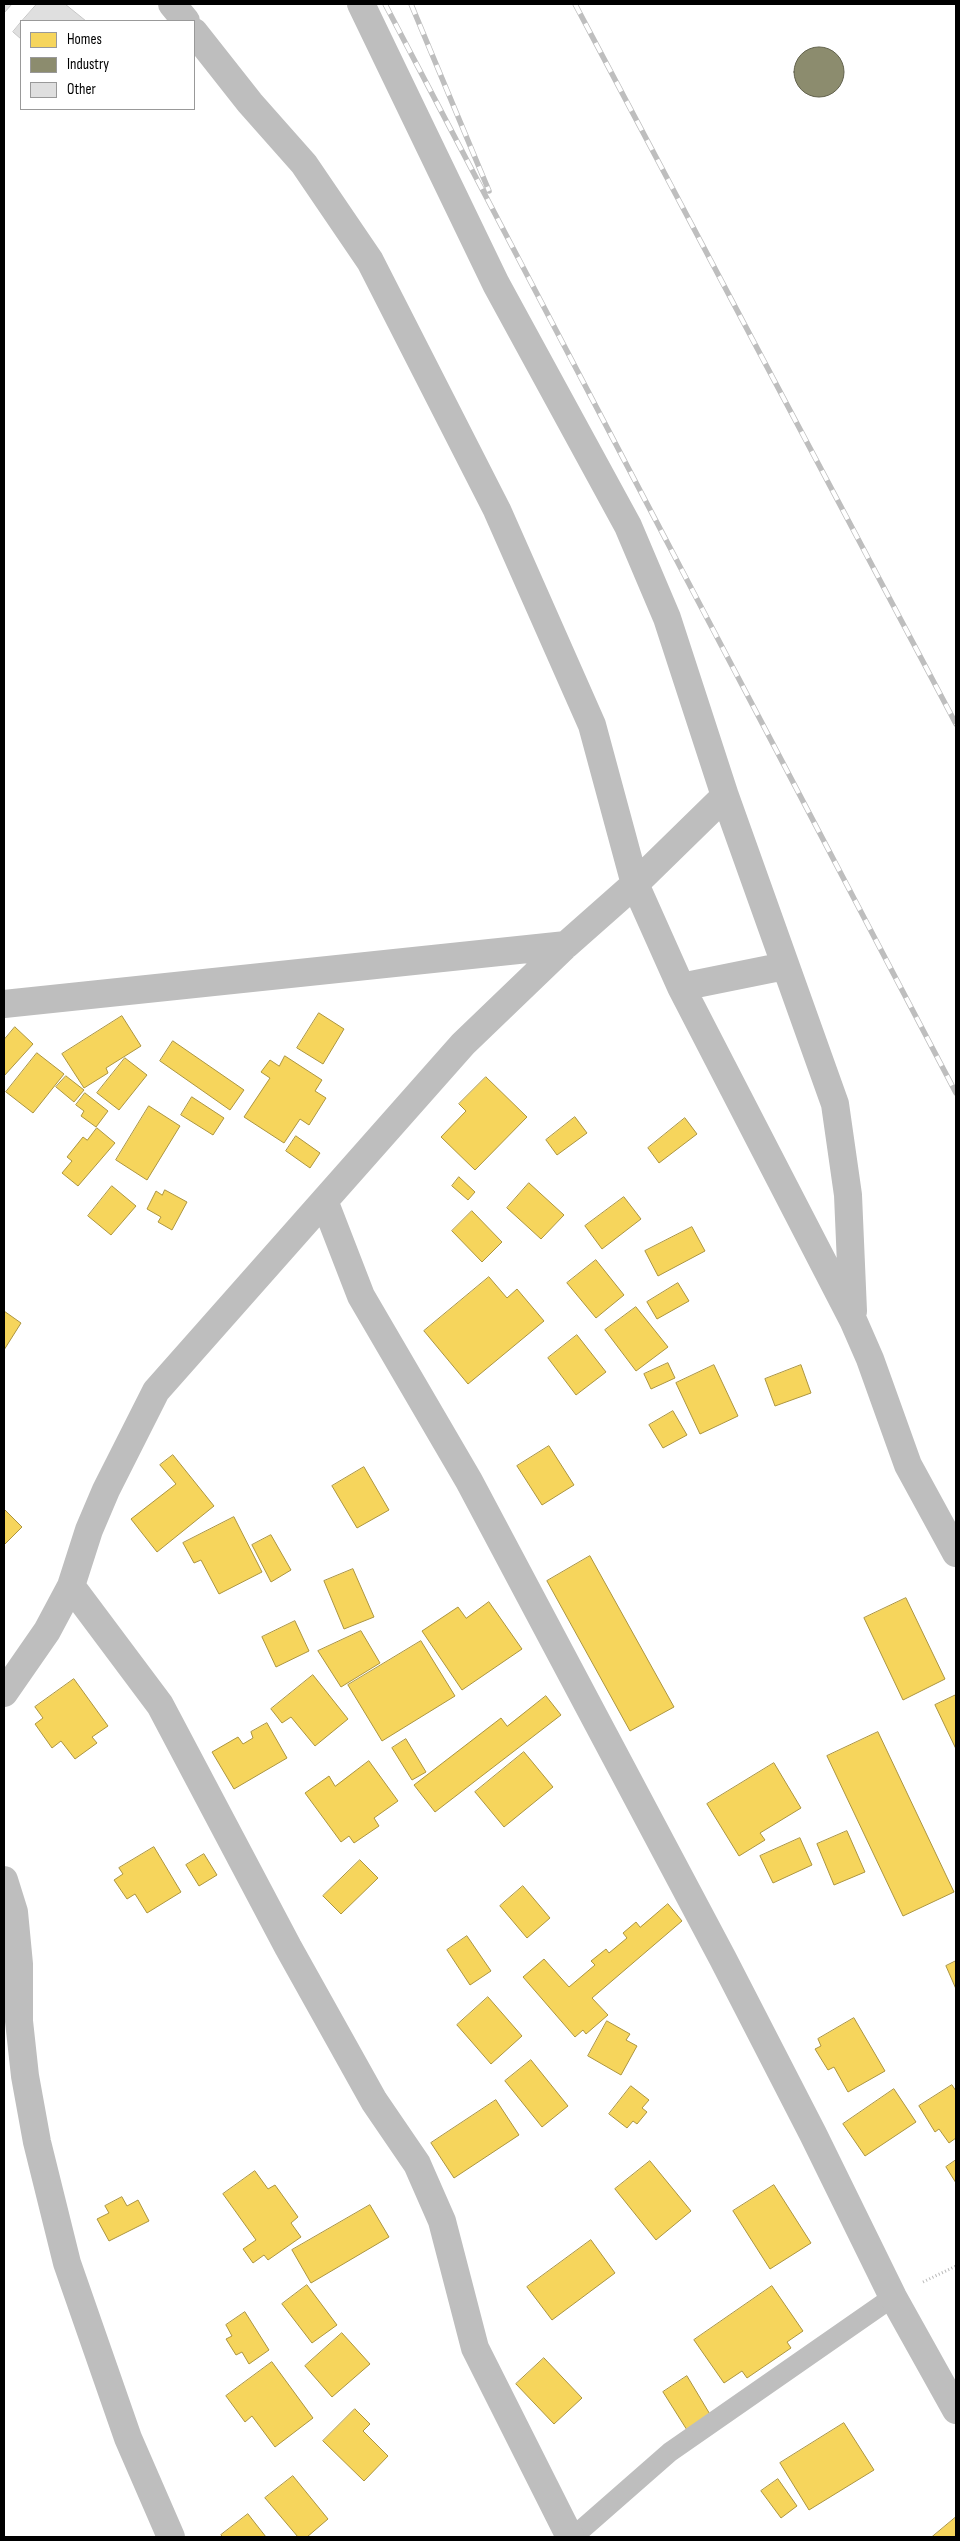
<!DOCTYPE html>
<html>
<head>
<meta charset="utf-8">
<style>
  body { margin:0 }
  #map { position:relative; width:960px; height:2541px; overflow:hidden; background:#fff; font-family:"Sofia Sans Condensed",sans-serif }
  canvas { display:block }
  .frame { position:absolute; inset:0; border:5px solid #000; pointer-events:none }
  .legend { position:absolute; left:20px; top:20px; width:175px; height:90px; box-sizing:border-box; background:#fff; border:1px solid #999; margin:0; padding:6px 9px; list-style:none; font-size:15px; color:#000 }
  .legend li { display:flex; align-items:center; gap:10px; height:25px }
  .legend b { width:25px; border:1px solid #999 }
</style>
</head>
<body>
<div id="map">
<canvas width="960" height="2541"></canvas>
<div class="frame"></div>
<ul class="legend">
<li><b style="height:14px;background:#f6d55c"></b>Homes</li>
<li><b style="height:14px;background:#8c8c6e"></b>Industry</li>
<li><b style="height:14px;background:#dfdfdf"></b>Other</li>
</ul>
</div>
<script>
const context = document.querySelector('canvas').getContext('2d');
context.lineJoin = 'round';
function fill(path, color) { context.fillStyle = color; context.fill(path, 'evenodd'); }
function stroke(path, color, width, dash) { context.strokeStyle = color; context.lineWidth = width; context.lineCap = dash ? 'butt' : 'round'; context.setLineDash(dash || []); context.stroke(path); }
const homes = new Path2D(`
  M319 1013 344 1029 323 1064 297 1048Z
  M122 1016 141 1046 106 1068 108 1073 84 1088 62 1054Z
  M15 1027 33 1044 4 1076V1040Z
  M173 1041 244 1090 230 1110 160 1061Z
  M37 1053 64 1074 33 1113 6 1092Z
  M285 1056 322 1080 315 1091 326 1098 309 1125 300 1119 284 1143 244 1117 270 1078 261 1072 270 1060 279 1066Z
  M125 1058 147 1075 119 1110 97 1093Z
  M66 1076 84 1090 74 1102 56 1087Z
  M486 1077 527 1117 475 1170 441 1137 466 1111 459 1104Z
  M85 1093 108 1111 96 1127 81 1116 84 1111 76 1105Z
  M192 1097 224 1118 213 1135 181 1115Z
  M149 1106 180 1126 147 1180 116 1160Z
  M575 1117 587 1133 557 1155 546 1140Z
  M685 1118 697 1134 659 1163 648 1148Z
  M97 1128 115 1143 78 1186 62 1173 72 1161 67 1157 83 1137 87 1140Z
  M296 1136 320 1153 310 1168 286 1151Z
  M459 1177 475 1192 468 1200 452 1186Z
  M529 1183 564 1215 541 1239 507 1208Z
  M112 1186 136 1206 111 1235 88 1216Z
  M165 1190 187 1202 172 1230 158 1222 161 1217 147 1209 156 1191 162 1195Z
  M624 1197 641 1219 602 1249 585 1226Z
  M472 1211 502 1242 482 1262 452 1231Z
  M692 1227 705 1251 658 1276 645 1251Z
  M596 1260 624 1295 596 1318 567 1283Z
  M489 1277 507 1298 517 1289 544 1321 468 1384 424 1331Z
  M678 1283 689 1301 657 1319 647 1302Z
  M636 1307 668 1347 636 1371 605 1330Z
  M4 1311 21 1323 4 1350Z
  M577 1335 606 1372 576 1395 548 1358Z
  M668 1363 675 1378 651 1389 644 1374Z
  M714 1365 738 1416 700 1434 676 1383Z
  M801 1365 811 1393 775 1406 765 1379Z
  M673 1411 687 1435 663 1448 649 1425Z
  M549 1446 574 1485 542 1505 517 1466Z
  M173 1455 214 1506 157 1552 131 1519 176 1484 160 1465Z
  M364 1467 389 1510 357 1528 332 1486Z
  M4 1509 22 1527 4 1545Z
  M234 1517 262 1572 219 1594 201 1560 194 1563 183 1543Z
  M271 1535 291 1570 271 1582 252 1545Z
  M590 1556 674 1707 630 1731 547 1581Z
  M353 1569 374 1617 344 1629 324 1581Z
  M906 1598 945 1679 903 1700 864 1618Z
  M489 1602 522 1649 462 1690 422 1631 458 1607 466 1618Z
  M295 1621 309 1651 276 1667 262 1637Z
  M361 1631 380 1663 341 1687 318 1651Z
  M421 1641 455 1696 382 1741 348 1685Z
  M313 1675 348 1719 315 1746 291 1717 282 1723 271 1709Z
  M74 1679 108 1726 92 1737 97 1743 75 1759 61 1741 52 1748 35 1724 43 1718 35 1707Z
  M956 1695V1749L935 1705Z
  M546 1696 561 1715 435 1812 414 1785 501 1718 507 1726Z
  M267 1723 287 1758 234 1789 212 1752 238 1737 243 1744 253 1738 251 1732Z
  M878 1732 954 1892 903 1916 827 1756Z
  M406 1739 426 1772 412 1780 392 1748Z
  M524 1752 553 1787 504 1827 475 1792Z
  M369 1761 398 1801 374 1818 379 1826 354 1843 349 1836 341 1842 305 1793 329 1776 335 1786Z
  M774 1763 801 1808 760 1833 765 1840 739 1856 707 1804Z
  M847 1831 865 1872 834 1885 817 1844Z
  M800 1838 812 1865 773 1883 760 1856Z
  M154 1847 181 1892 147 1913 135 1894 127 1899 114 1880 123 1874 119 1868Z
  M204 1854 217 1875 199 1886 186 1865Z
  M360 1860 378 1878 341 1914 323 1896Z
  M523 1886 550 1918 527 1938 500 1906Z
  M668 1904 682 1921 592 1998 608 2015 586 2034 583 2030 575 2037 523 1977 544 1959 569 1987 595 1965 591 1961 606 1949 609 1953 627 1938 623 1933 636 1922 640 1927Z
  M467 1936 491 1971 470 1985 447 1950Z
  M956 1961V1989L946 1966Z
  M488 1997 522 2036 491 2064 457 2025Z
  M854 2018 885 2071 848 2092 834 2067 828 2070 815 2049 821 2046 818 2039Z
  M607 2021 630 2034 626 2040 637 2046 621 2075 588 2056Z
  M531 2060 568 2106 542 2127 505 2081Z
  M952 2085 956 2091V2138L949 2143 939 2129 935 2132 919 2106Z
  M631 2086 649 2100 642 2108 647 2112 637 2124 633 2121 627 2128 609 2114Z
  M894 2089 916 2122 865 2156 843 2124Z
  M496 2100 519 2135 454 2178 431 2143Z
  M956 2160V2183L946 2167Z
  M650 2161 691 2211 656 2240 615 2189Z
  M255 2171 268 2189 275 2185 298 2217 291 2223 301 2237 268 2260 264 2255 253 2263 243 2249 256 2240 223 2194Z
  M774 2185 811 2243 770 2269 733 2211Z
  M122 2197 127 2206 138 2200 149 2221 109 2241 97 2219 109 2213 105 2206Z
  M370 2205 389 2237 311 2283 292 2250Z
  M591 2240 615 2273 552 2320 527 2287Z
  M307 2285 337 2325 312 2343 282 2304Z
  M772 2286 803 2331 787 2342 791 2348 747 2378 742 2371 724 2383 694 2340Z
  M245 2312 269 2350 249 2364 242 2352 236 2355 226 2339 232 2336 226 2325Z
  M342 2333 370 2364 332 2397 305 2366Z
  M544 2358 582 2398 554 2424 516 2384Z
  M272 2362 313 2418 275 2447 252 2416 245 2422 226 2396Z
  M687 2376 711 2416 687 2430 663 2392Z
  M355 2409 370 2424 363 2431 388 2456 364 2481 323 2441Z
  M844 2423 874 2470 809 2510 780 2463Z
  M293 2476 328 2519 307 2537H298L265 2498Z
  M778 2479 797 2506 781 2518 761 2491Z
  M248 2514 266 2537H223L221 2535Z
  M956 2517V2537H932Z`);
fill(homes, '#f6d55c');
stroke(homes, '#ac9540', 1);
const industry = new Path2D(`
  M794 72a25 25 0 1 1 50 0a25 25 0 1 1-50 0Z`);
fill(industry, '#8c8c6e');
stroke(industry, '#62624d', 1);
const building = new Path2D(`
  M4 4H12L4 13Z
  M37 4H65L86 21H22Z
  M21 22V39L13 32Z`);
fill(building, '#dfdfdf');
stroke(building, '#c7c7c7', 1);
stroke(new Path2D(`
  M923 2282 956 2266`), '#b9b9b9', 3, [1, 2.5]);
stroke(new Path2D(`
  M573 2537 670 2452 893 2297`), '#bebebe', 20);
stroke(new Path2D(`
  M172 4 186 21
  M361 4 496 284 628 526 667 618 725 796 835 1104 848 1195 853 1311
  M194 32 250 103 304 164 370 261 497 510 592 725 635 884 681 987 853 1320 870 1359 908 1465 956 1553
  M681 987 785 966
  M4 1004 566 945
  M325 1203 361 1296 469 1481 723 1959 813 2134 893 2297 956 2410
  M71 1586 160 1705 288 1947 374 2101 417 2164 442 2221 475 2348 570 2537
  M4 1693 47 1631 71 1586 89 1530 106 1490 156 1391 463 1044 566 945 635 884 725 796
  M4 1880 14 1912 19 1964V2021L25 2076 37 2142 67 2263 128 2438 171 2537`), '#bebebe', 28);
const rail = new Path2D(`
  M385 4 956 1093
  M411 4 489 191
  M575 4 956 724`);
stroke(rail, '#bebebe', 5.5);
stroke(rail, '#fff', 4, [11]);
</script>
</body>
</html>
